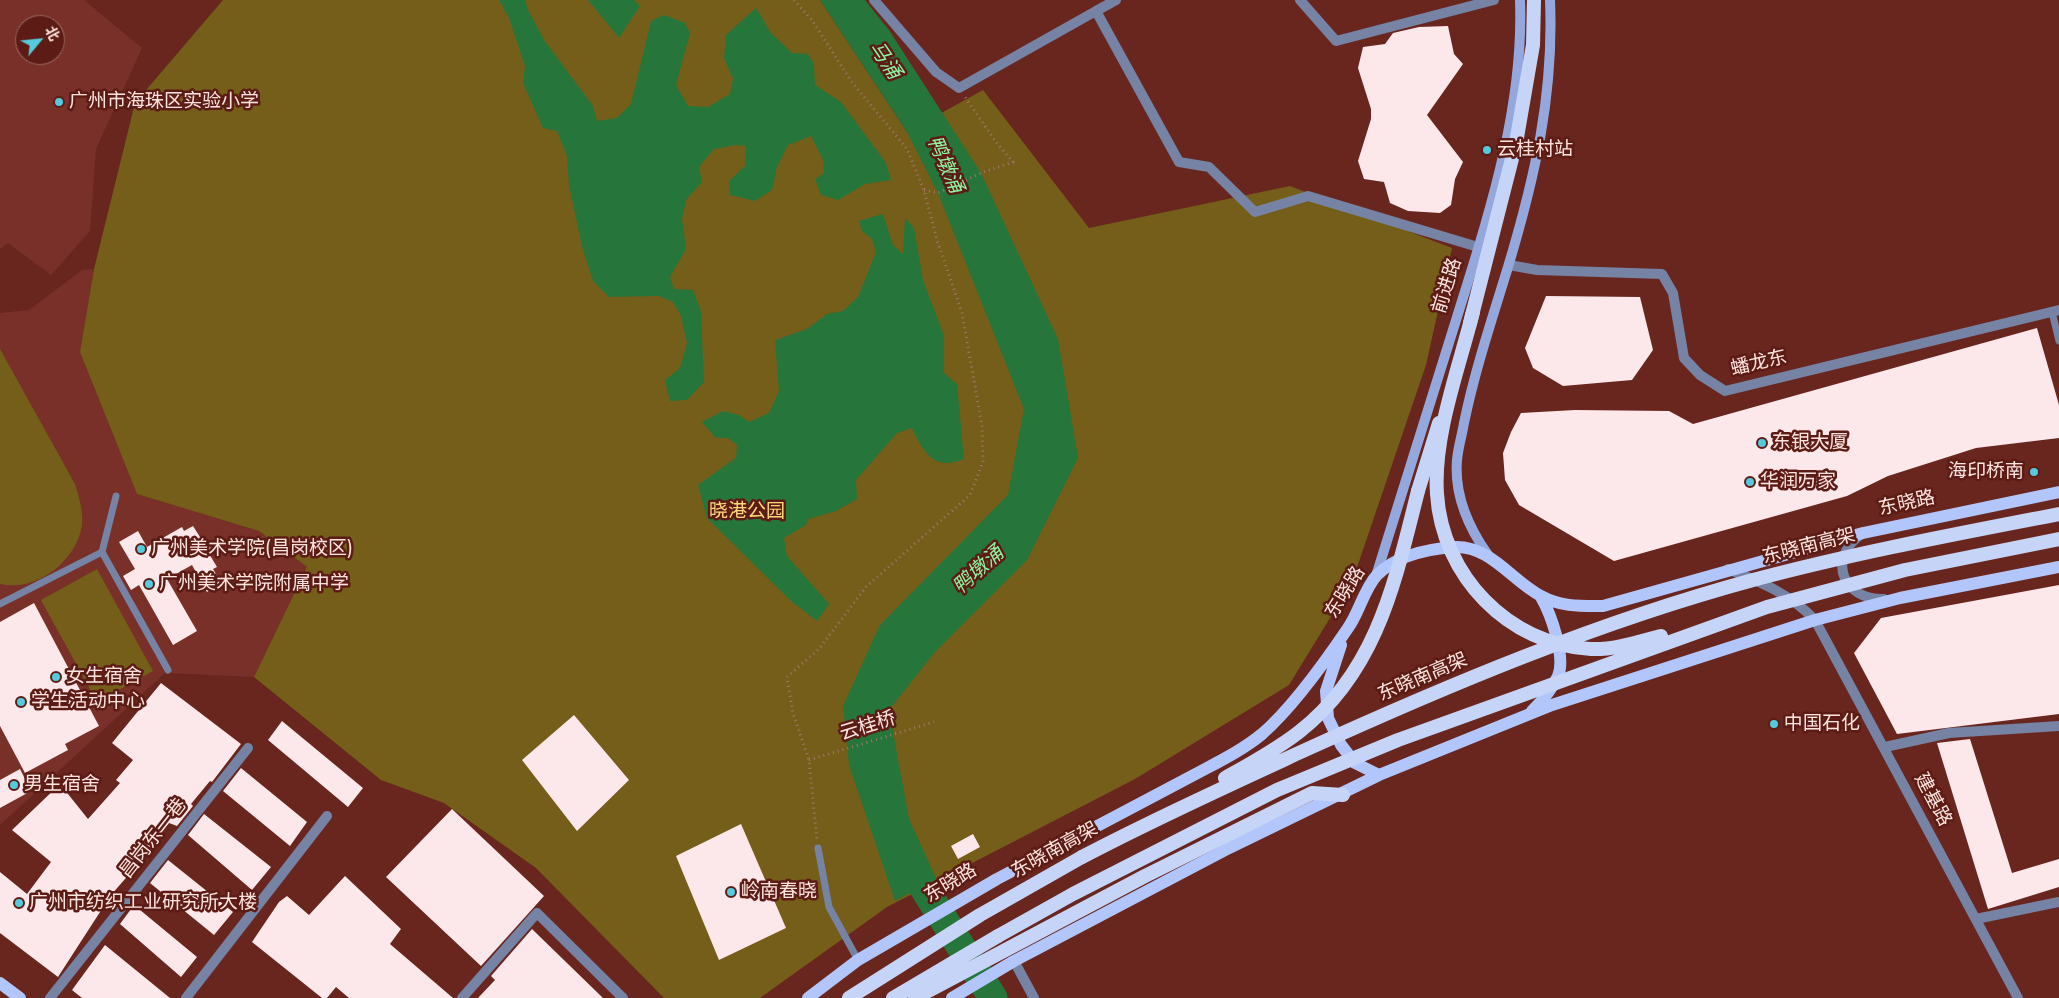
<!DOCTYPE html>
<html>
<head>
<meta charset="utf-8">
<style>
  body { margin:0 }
  #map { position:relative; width:2059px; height:998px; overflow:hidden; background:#68261f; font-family:Jost,"Noto Sans SC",sans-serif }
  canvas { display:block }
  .north { position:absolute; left:15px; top:15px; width:50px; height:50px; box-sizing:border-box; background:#5c1b14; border:1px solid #9c6b65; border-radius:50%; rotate:62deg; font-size:14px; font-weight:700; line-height:20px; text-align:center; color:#fde4df }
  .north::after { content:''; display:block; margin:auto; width:18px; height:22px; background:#54cadc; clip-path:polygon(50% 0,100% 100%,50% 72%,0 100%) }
</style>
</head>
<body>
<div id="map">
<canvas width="2059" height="998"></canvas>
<div class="north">北</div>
</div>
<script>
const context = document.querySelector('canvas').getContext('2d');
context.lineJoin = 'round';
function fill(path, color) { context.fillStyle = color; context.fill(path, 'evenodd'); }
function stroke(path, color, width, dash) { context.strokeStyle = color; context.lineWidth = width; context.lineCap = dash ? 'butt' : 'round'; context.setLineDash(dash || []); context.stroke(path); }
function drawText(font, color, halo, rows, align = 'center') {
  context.font = font + ' Jost,"Noto Sans SC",sans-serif'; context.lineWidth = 5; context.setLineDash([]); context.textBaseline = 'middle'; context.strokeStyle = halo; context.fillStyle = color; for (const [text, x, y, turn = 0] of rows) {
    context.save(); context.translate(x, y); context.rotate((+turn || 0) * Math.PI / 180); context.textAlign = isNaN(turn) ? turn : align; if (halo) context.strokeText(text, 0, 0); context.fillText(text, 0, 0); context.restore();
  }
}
fill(new Path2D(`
  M0 0H84L142 48 96 149 90 231 51 275 8 243 0 249ZM25 25H55V55H25Z
  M94 269 80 352 137 494 259 531 307 567 254 677 165 673 0 825V313L29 310 82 270Z`), '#783028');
fill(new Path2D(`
  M223 0H820L907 132 983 90 1089 228 1290 186 1452 248 1426 365 1352 582 1289 685 1135 779 887 907 760 998H664L536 868 444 803 381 780 254 677 307 567 259 531 137 494 80 352 94 269 135 103Z
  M0 349 75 484C79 497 85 516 81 530 73 563 36 592 0 584Z
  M97 569 153 671 97 702 41 600Z`), '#755e19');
fill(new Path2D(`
  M499 0H525L528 10 544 40 593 106 597 121 617 118 631 104 651 21 664 15 685 23 690 33 676 85 688 106 708 107 730 94 733 79 724 58 726 35 756 8 771 33 792 53 808 54 814 64 815 85 841 102 886 163 891 180 865 184 838 200 821 195 815 179 824 173 823 160 811 136 788 145 777 167 772 190 755 201 730 195 729 181 745 166 746 146 736 145 714 149 699 167 702 182 686 200 682 219 686 249 670 277 674 289 693 290 701 312 704 382 687 400 670 401 665 380 680 368 687 343 681 316 673 302 659 296 609 297 593 281 582 246 569 185 567 156 557 131 543 128 523 83 525 66 509 18Z
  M588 0H634L640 6 619 38Z
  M820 0H865L889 30 981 173 1058 339 1078 458 1027 560 935 652 889 710 909 819 936 878 895 901 849 765 843 706 880 625 1008 495 1024 409 938 193 907 132Z
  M883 214 893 245 903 254 905 218 914 228 923 280 944 336V373L957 384 964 459C935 472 923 452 912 428L897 433 856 480 857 499 836 511 808 519 806 525 784 538 787 556 829 604 817 621 791 601 707 518 698 485 736 458 737 445 728 438H716L702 422 723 411 739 415 749 422 769 413 779 391 775 340 807 329 827 314 843 311 858 297 876 252 872 239 862 231 859 221Z`), '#26753b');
stroke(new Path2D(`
  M902 853 993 998`), '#26753b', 29);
fill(new Path2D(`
  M1448 26 1454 54 1463 64 1427 115 1463 162 1455 179 1451 205 1440 213 1408 211 1390 203 1384 182 1364 179 1358 161 1371 119V109L1358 68 1363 47 1385 44 1393 33 1419 27Z
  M1546 296 1640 297 1653 350 1632 380 1563 386 1533 368 1525 348Z
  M2037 328 2059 405V438L1976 448 1888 476 1847 496 1614 561 1519 505 1505 480 1503 453 1511 432 1521 413 1575 410 1669 411 1693 424Z
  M193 526 200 537 203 536 212 550 208 552 217 567 213 569 221 583 207 592 192 565 167 579 197 631 173 645 139 585 131 590 123 576 135 569 119 542 138 531 147 547 182 527 184 531Z
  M2059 585V714L1897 734 1854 653 1881 618Z
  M34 603 99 726 65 744 68 750 25 773 0 726V622Z
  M161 683 241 744 212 782 210 781 191 804 193 806 177 826 169 823 151 846 153 847 111 895 58 977 0 933V872L27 894 51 862 12 830 60 784 88 819 120 783 116 780 133 760 112 743Z
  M574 715 629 780 577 831 522 760Z
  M282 721 363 788 348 807 268 740Z
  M1970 739 2012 873 2059 859V887L1988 909 1937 743Z
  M241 768 307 822 290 846 223 791Z
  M20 769 31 791 0 808V780Z
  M452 809 544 896 481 966 386 877Z
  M204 814 271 867 252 890 188 835Z
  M741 824 786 928 719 960 676 856Z
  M973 834 980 847 958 859 951 846Z
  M168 860 233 912 214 935 150 883Z
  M345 876 401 929 390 944 453 998H349L336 987 327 998H322L252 942 279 902 287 896 309 915Z
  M134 905 197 957 181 977 120 924Z
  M532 929 603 998H478L495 980 491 976Z
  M105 945 170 998H82L72 990Z`), '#fce7ea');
stroke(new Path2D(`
  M794 0 812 20 851 81 907 149 924 190 937 240 962 313 982 426 983 462 970 495 866 587 819 649 787 677 793 713 809 760 817 840
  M924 190 938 193 981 173 1013 162 996 142 965 97
  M809 760 934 722`), '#a6756f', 3, [1, 4]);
stroke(new Path2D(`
  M2052 312 2059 341
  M102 552 168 670
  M0 604 102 552 116 496
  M818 848 829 907 858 960`), '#7683a4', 7);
stroke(new Path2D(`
  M874 0 936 72 959 88 1096 11 1179 162 1209 167 1255 212 1308 196 1478 247
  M1300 0 1336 41 1494 0
  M1096 11 1116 0
  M1509 265 1537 270 1662 274 1673 293 1684 358 1700 375 1725 391 2059 310
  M1885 747 1949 733 2059 726
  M1976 919 2059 902
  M1014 961 1034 998
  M50 998 248 748
  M186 998 327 816
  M462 998 537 913 623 998`), '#7683a4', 10);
stroke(new Path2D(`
  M1860 535C1827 560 1843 600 1884 599
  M1728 569C1761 582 1790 594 1815 620L2018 998`), '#7683a4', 10);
stroke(new Path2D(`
  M1488 555C1469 528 1454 495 1457 460 1458 448 1462 435 1464 423 1475 370 1492 319 1508 267 1535 177 1554 94 1550 0
  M1376 576C1403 490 1430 403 1457 317 1489 214 1524 109 1520 0`), '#95a8dd', 10);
stroke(new Path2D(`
  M1341 645 1326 691 1328 718 1341 745 1355 763 1379 775
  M1532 711C1542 701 1552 690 1558 676 1566 657 1551 614 1541 597
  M0 983 20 998
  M808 998 858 960 997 879 1207 768C1226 758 1245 748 1262 734 1292 708 1325 662 1348 628 1359 613 1364 589 1377 575 1396 556 1428 549 1454 547 1490 545 1512 581 1541 596 1561 607 1581 606 1603 606L1863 533 2059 492
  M952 998 1014 961 1229 848 1379 775 1552 705 1815 620 1900 598 2059 567`), '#b2c6fc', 12);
stroke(new Path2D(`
  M1470 323 1516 143 1533 45 1534 0
  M1418 491 1439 423
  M849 998 980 915 1082 857
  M893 998 998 936
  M915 998 1145 876 1312 793 1343 795`), '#c6d4f7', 14);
stroke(new Path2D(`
  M1473 312C1459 368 1433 436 1437 494 1442 575 1508 645 1591 649 1614 650 1638 642 1661 636
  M1225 778C1250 764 1276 750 1299 732 1377 671 1395 582 1418 491
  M1082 857C1154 819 1229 785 1303 751 1448 685 1598 622 1753 580 1854 553 1956 534 2059 514
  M998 936 1073 894 1277 790 1398 740 1767 607 1905 570 2059 539`), '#c6d4f7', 14);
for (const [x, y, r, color] of [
  [59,102,5,"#54cadc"],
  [1487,150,5,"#54cadc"],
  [1762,443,5,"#54cadc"],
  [2034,472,5,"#54cadc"],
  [1750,482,5,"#54cadc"],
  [141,549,5,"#54cadc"],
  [149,584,5,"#54cadc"],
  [56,677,5,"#54cadc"],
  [21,702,5,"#54cadc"],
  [1774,724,5,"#54cadc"],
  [14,785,5,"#54cadc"],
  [731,892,5,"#54cadc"],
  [19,903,5,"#54cadc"]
]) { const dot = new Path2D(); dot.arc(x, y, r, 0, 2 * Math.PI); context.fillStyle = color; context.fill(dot); stroke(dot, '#5c1b14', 2); }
drawText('19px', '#fde4df', '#5c1b14', [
  ["广州市海珠区实验小学",69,102],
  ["云桂村站",1497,150],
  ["东银大厦",1772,443],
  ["海印桥南",2024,472,"right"],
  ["华润万家",1760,482],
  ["广州美术学院(昌岗校区)",151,549],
  ["广州美术学院附属中学",159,584],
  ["女生宿舍",66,677],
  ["学生活动中心",31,702],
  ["中国石化",1784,724],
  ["男生宿舍",24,785],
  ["岭南春晓",741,892],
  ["广州市纺织工业研究所大楼",29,903]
], 'left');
drawText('19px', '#fde4df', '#5c1b14', [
  ["前进路",1448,286,-73],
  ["蟠龙东",1759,364,-13],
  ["东晓路",1907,504,-12],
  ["东晓南高架",1809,547,-14],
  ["东晓路",1346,593,-58],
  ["东晓南高架",1423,678,-23],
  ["云桂桥",868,727,-17],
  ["建基路",1932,800,62],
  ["昌岗东一巷",154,839,-52],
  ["东晓南高架",1055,851,-29],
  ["东晓路",951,884,-31]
]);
drawText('19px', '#fbd87d', '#5c1b14', [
  ["晓港公园",747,512]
]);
drawText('italic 20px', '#8ef4a2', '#5c1b14', [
  ["马涌",884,61,56],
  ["鸭墩涌",944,165,66],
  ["鸭墩涌",979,571,-42]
]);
</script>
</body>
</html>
